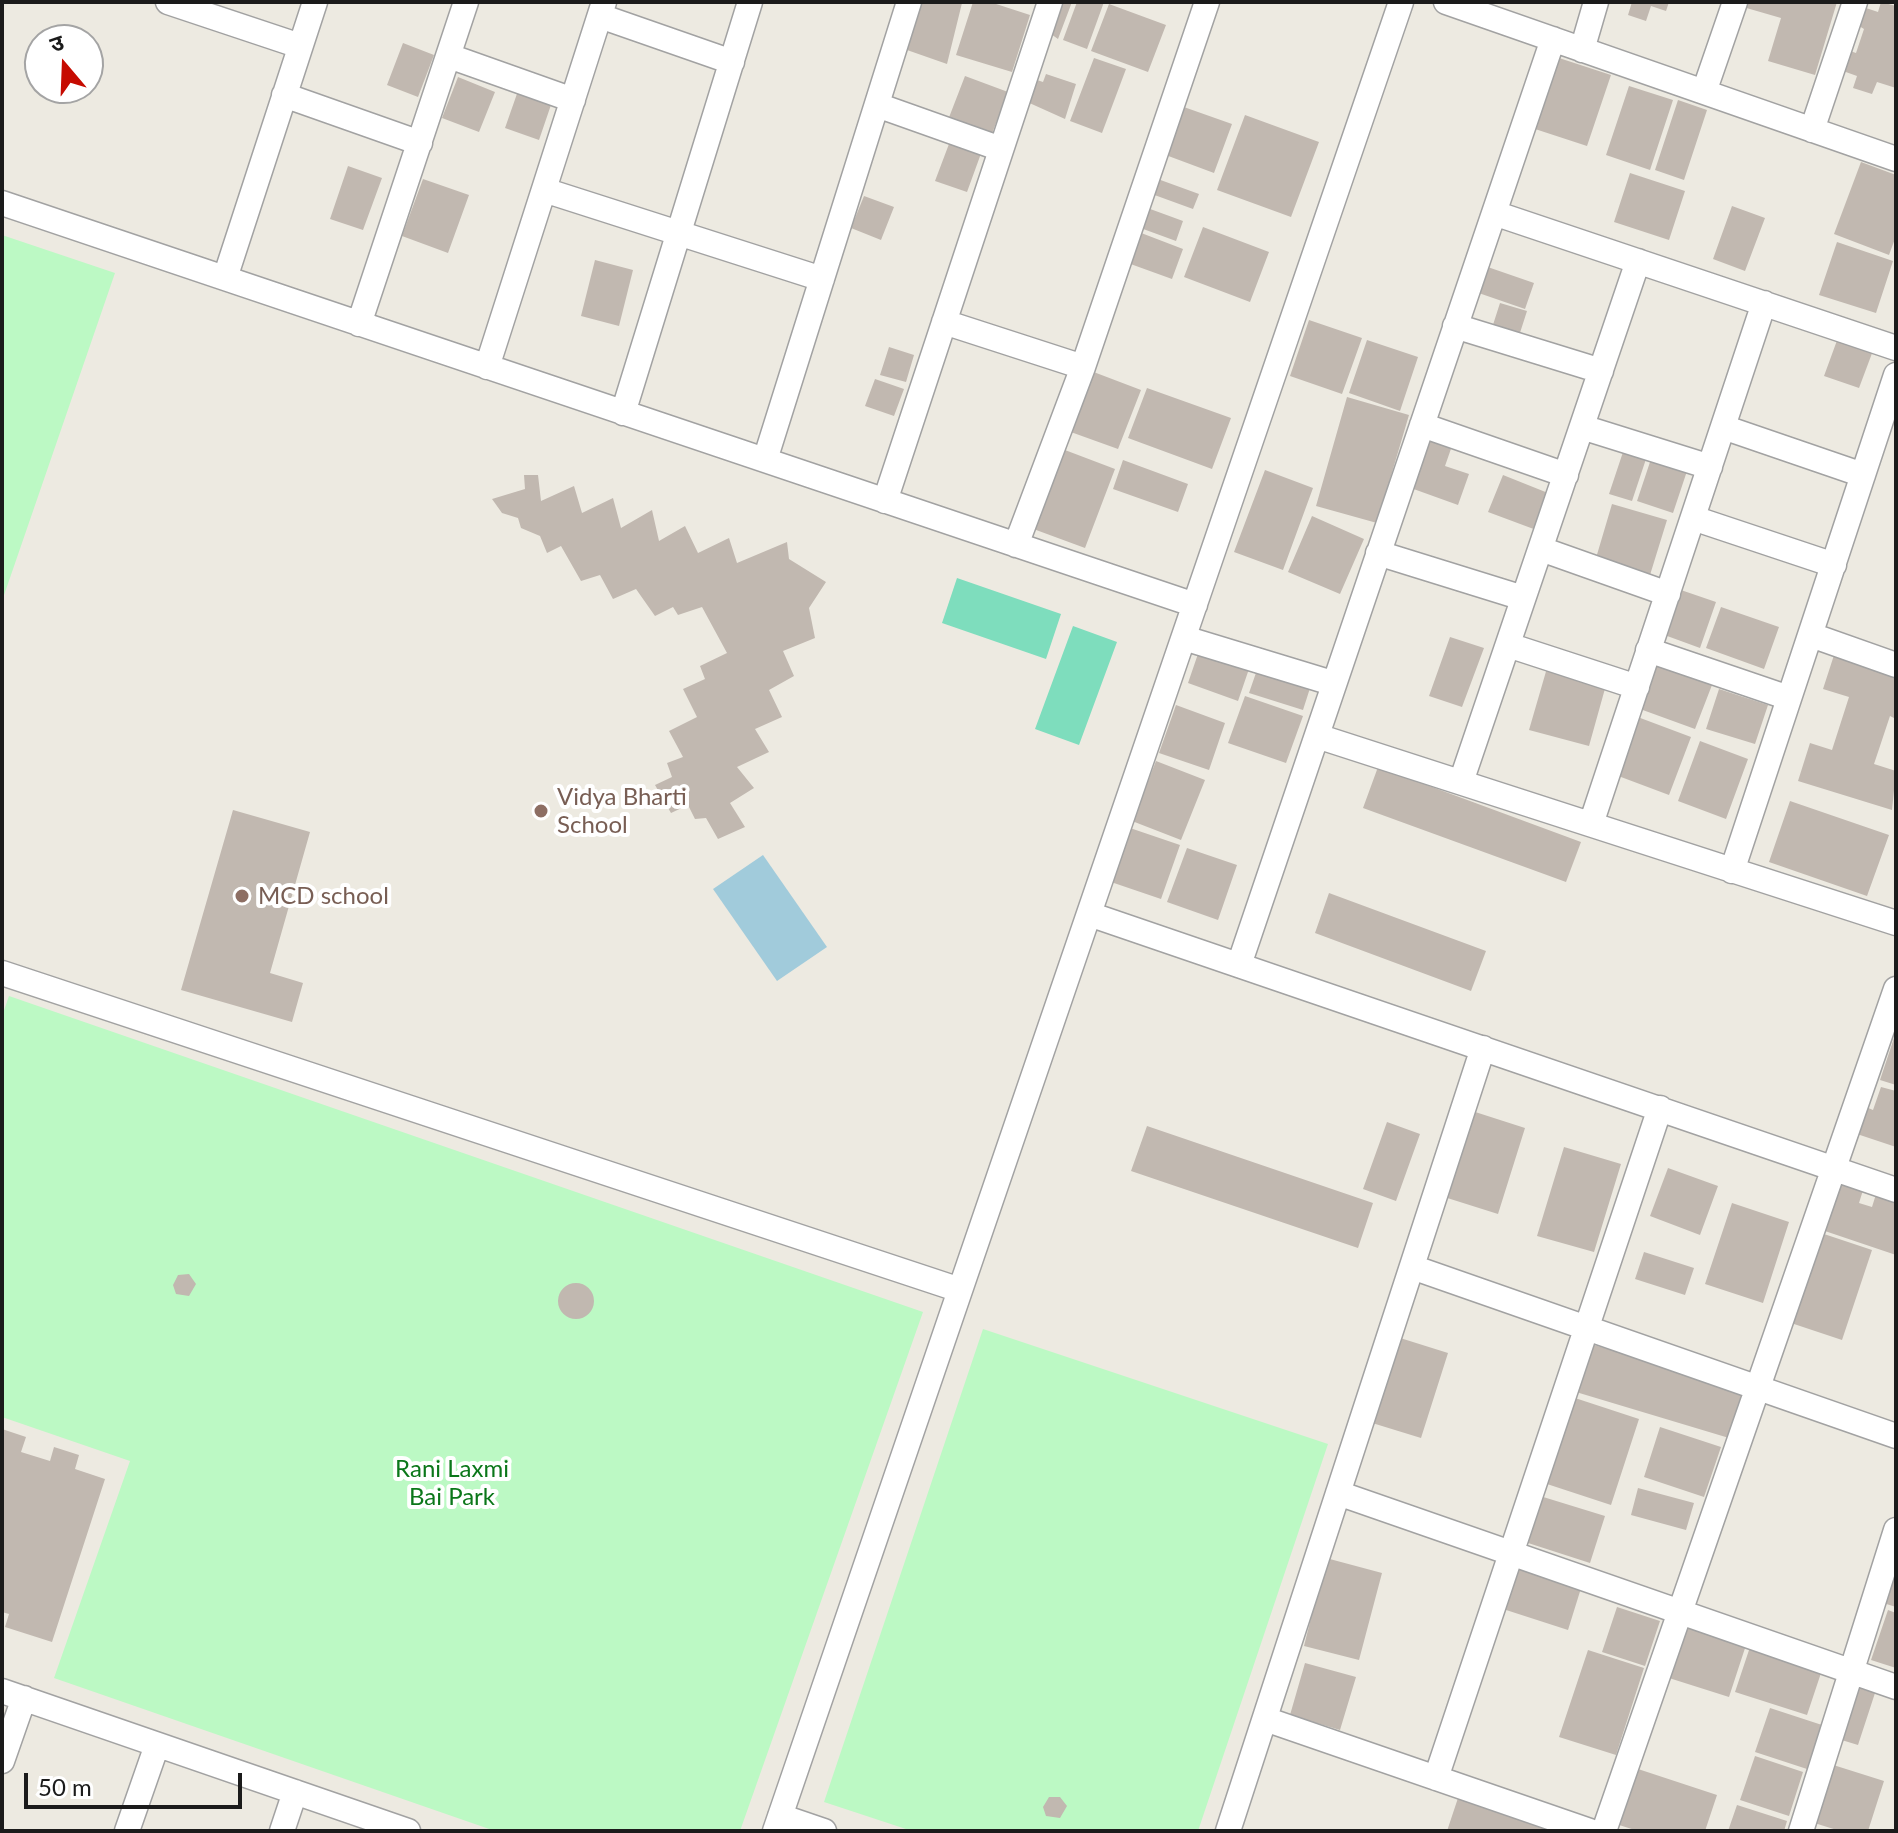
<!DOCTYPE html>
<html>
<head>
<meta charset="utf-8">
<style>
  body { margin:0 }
  #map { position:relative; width:1898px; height:1833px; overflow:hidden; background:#edeae1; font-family:Lato,"Noto Sans Devanagari",sans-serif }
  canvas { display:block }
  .frame { position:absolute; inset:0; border:4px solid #1b1b1b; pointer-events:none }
  .north { position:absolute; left:24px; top:24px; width:80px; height:80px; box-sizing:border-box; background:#fff; border:2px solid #a4a4a4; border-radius:50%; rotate:341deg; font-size:22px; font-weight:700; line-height:32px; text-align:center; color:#1b1b1b }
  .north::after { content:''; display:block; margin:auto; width:28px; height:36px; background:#c60b01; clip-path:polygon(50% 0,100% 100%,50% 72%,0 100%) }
  .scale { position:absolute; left:24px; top:1773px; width:218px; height:36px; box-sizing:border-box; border:4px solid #1b1b1b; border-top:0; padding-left:10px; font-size:24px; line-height:28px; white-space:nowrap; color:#1b1b1b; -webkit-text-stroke:6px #fff; paint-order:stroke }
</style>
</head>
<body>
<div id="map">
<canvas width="1898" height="1833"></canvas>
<div class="frame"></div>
<div class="north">उ</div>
<div class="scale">50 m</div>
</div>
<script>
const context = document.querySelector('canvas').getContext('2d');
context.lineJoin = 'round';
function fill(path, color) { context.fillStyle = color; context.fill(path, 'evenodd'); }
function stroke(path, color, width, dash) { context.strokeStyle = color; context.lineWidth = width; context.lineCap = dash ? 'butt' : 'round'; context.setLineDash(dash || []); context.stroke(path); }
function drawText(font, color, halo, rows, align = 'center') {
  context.font = font + ' Lato,sans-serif'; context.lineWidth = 8; context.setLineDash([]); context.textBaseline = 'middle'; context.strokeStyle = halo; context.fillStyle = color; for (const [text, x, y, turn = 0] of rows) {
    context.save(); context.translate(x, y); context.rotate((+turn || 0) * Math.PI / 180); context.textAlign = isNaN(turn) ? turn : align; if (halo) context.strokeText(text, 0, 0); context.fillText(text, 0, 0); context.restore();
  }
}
fill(new Path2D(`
  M2 235 115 273 2 601Z
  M9 996 923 1312 740 1831H495L54 1678 130 1461 2 1417V1016Z
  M983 1329 1328 1444 1198 1831H912L824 1802Z`), '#bcf9c4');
fill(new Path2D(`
  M957 578 1061 614 1046 659 942 623Z
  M1073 626 1117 642 1079 745 1035 729Z`), '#7eddbd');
fill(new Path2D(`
  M763 855 827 947 777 981 713 889Z`), '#a1cbdb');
fill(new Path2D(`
  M919 2 962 3 947 64 907 50Z
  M973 2H990L1030 15 1012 72 956 55Z
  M1058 2H1072L1058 39 1048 32Z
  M1077 2H1104L1087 49 1063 40Z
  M1632 2H1669L1666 11 1651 6 1646 21 1628 15Z
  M1744 2H1837L1815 75 1768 61 1781 18 1743 7Z
  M1881 2 1896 6V88L1877 82 1872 94 1853 88 1857 76 1843 71 1850 51 1856 53 1864 29 1859 26 1866 8 1878 12Z
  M1109 4 1166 25 1148 72 1091 51Z
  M403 43 434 55 418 97 387 85Z
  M1556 57 1611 75 1587 146 1532 128Z
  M1094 58 1126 69 1102 133 1070 121Z
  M1046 74 1076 84 1065 119 1025 101 1031 78 1043 82Z
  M965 76 1008 92 991 136 948 120Z
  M458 77 495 92 479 132 442 118Z
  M1629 86 1673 100 1650 170 1606 155Z
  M519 88 553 99 539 140 505 128Z
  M1678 100 1707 110 1684 180 1655 170Z
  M1181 106 1232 124 1214 173 1163 154Z
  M1245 115 1319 142 1291 217 1217 190Z
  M952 136 983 148 967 192 935 181Z
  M1861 162 1896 175V236L1889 255 1834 234Z
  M348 166 382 178 363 230 330 219Z
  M1630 173 1685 191 1669 240 1614 222Z
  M1155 178 1199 194 1193 209 1149 193Z
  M423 179 469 195 448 253 402 236Z
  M864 196 894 207 881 240 851 228Z
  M1142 206 1183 221 1176 241 1135 226Z
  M1732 206 1765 218 1745 271 1713 259Z
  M1203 227 1269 252 1250 302 1184 277Z
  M1136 231 1183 249 1172 279 1125 262Z
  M1837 242 1893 261 1876 313 1819 295Z
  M595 260 633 270 619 326 581 316Z
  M1479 264 1534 283 1525 309 1470 290Z
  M1500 303 1527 311 1518 339 1491 331Z
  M1309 320 1362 338 1342 394 1290 376Z
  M1839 335 1874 348 1859 388 1824 376Z
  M1367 340 1418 357 1400 411 1349 393Z
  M889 347 914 355 906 382 880 375Z
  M1091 371 1141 390 1118 449 1068 431Z
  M875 379 904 389 894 416 865 406Z
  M1147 388 1231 418 1212 469 1128 438Z
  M1347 397 1409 415 1377 523 1316 506Z
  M1427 434 1453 443 1445 466 1469 474 1458 505 1408 487Z
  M1625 446 1648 453 1632 501 1609 494Z
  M1057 447 1115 469 1085 548 1028 527Z
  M1653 453 1689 465 1673 513 1637 501Z
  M1123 460 1188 484 1178 512 1113 489Z
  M1265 470 1313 488 1283 570 1234 552Z
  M524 475H538L541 501 574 486 582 513 613 498 621 528 652 510 659 541 685 526 698 553 729 538 737 563 787 542 789 559 826 582 809 608 815 638 783 651 794 676 769 690 782 717 755 729 769 752 737 767 754 788 730 803 745 827 718 839 706 818 695 819 688 805 671 813 655 785 672 777 667 763 683 757 669 731 697 717 683 689 705 679 700 666 727 653 702 607 678 615 673 607 655 616 636 589 613 599 600 575 581 581 561 546 547 553 540 536 521 528 518 518 502 513 492 499 525 489Z
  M1503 475 1553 495 1539 531 1488 512Z
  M1612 504 1667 520 1650 575 1596 558Z
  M1312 516 1364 539 1340 594 1288 572Z
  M1675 588 1716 602 1700 648 1659 633Z
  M1721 607 1779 627 1764 669 1706 648Z
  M1450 637 1484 648 1462 707 1429 696Z
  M1200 648 1250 666 1238 701 1188 683Z
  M1835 652 1896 671V719L1890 716 1874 764 1896 771 1892 810 1798 781 1810 743 1832 750 1849 697 1823 689Z
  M1657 665 1712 685 1695 729 1640 709Z
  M1258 667 1311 685 1303 710 1249 693Z
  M1547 668 1606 685 1589 746 1529 730Z
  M1719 689 1768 705 1755 744 1706 729Z
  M1245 696 1303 716 1286 763 1228 743Z
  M1176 705 1225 723 1209 770 1159 753Z
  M1635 716 1691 737 1669 795 1613 774Z
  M1700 741 1748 759 1726 819 1678 801Z
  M1156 761 1205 780 1181 840 1132 821Z
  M1378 767 1581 842 1566 882 1363 808Z
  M1790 801 1889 835 1867 896 1769 862Z
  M233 810 310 832 270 973 303 983 292 1022 181 990Z
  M1130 828 1180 845 1161 899 1111 882Z
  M1187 848 1237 865 1218 920 1167 902Z
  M1329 893 1486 951 1471 991 1315 933Z
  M1896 1032V1085L1880 1080Z
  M1881 1087 1896 1091V1147L1857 1134 1866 1107 1873 1110Z
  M1469 1110 1525 1128 1498 1214 1441 1196Z
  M1387 1122 1420 1134 1396 1201 1363 1189Z
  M1147 1126 1373 1203 1358 1248 1131 1171Z
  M1564 1147 1621 1164 1594 1252 1537 1236Z
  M1668 1168 1718 1186 1700 1235 1650 1216Z
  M1836 1177 1864 1187 1859 1203 1872 1207 1877 1191 1896 1197V1255L1819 1229Z
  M1732 1203 1789 1222 1763 1303 1705 1284Z
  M1818 1232 1872 1250 1842 1340 1788 1322Z
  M1644 1252 1694 1268 1685 1295 1635 1279Z
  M189 1274 196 1284 189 1296 176 1294 173 1285 178 1275Z
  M558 1301a18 18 0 1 1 36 0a18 18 0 1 1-36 0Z
  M1397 1337 1448 1353 1421 1438 1369 1422Z
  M1591 1344 1745 1391 1729 1438 1576 1392Z
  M1575 1398 1639 1419 1611 1505 1547 1484Z
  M1660 1427 1721 1447 1704 1497 1644 1477Z
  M2 1429 26 1437 21 1452 50 1461 54 1447 79 1455 75 1469 105 1479 52 1642 5 1627 9 1614 2 1612Z
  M1638 1488 1694 1503 1686 1530 1631 1515Z
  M1540 1496 1605 1516 1590 1563 1525 1542Z
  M1896 1555V1607L1880 1602Z
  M1326 1558 1382 1573 1359 1660 1304 1646Z
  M1518 1564 1582 1585 1568 1630 1503 1609Z
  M1617 1607 1660 1621 1645 1666 1602 1652Z
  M1888 1610 1896 1613V1668L1871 1660Z
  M1687 1623 1747 1642 1729 1697 1669 1678Z
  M1750 1647 1822 1670 1807 1715 1735 1692Z
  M1588 1650 1644 1668 1616 1755 1559 1737Z
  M1305 1663 1356 1677 1340 1730 1290 1715Z
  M1852 1686 1875 1693 1858 1745 1835 1738Z
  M1770 1708 1822 1725 1807 1769 1755 1752Z
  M1755 1756 1803 1772 1789 1816 1740 1800Z
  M1827 1763 1884 1781 1868 1831H1840L1808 1821Z
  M1635 1768 1717 1795 1705 1831H1638L1616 1824Z
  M1049 1797H1060L1067 1806 1060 1818 1046 1816 1043 1807Z
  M1458 1798 1557 1830V1831H1447Z
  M1737 1805 1787 1821 1784 1831H1728Z`), '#c1b8b0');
const street = new Path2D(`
  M168 2 300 46
  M1446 2 1896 159
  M600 16 732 62
  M1582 50 1596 2
  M449 56 573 100
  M1704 92 1735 2
  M284 95 420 143
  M877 105 1001 149
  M1812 130 1855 2
  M544 190 822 279
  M2 203 1195 605
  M1494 213 1896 348
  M225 278 315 2
  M944 322 1083 367
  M359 324 466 2
  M1455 326 1601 371
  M487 367 604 2
  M623 413 750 2
  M1422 425 1566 475
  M1582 427 1710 467
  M1723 427 1863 475
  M765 460 909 2
  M885 501 1050 2
  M1693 518 1834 565
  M1016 545 1083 367 1207 2
  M1541 549 1668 594
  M1378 553 1523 598
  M1811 635 1896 665
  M1184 638 1332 683
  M1508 645 1637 687
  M1648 650 1789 698
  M1317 736 1896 923
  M1461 782 1638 261
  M1591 824 1764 303
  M1732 871 1896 375
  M1089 914 1896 1190
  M1239 965 1553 39
  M2 973 960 1290
  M1412 1267 1896 1436
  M1338 1493 1896 1687
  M2 1691 408 1831
  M1265 1719 1590 1831
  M2 1761 24 1698
  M1436 1778 1660 1108
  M780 1816 824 1831
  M127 1831 157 1745
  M282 1831 295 1792
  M775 1831 1401 2
  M1228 1831 1483 1048
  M1604 1831 1896 989
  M1801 1831 1896 1530`);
stroke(street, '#a2a2a2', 27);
stroke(street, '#fff', 24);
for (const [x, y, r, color] of [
  [541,811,8,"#8d6e63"],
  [242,896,8,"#8d6e63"]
]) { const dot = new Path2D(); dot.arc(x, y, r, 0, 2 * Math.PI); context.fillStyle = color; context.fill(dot); stroke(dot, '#fff', 3); }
drawText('24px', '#785e54', '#fff', [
  ["Vidya Bharti",557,797],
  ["School",557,825],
  ["MCD school",258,896]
], 'left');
drawText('24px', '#0b771a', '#fff', [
  ["Rani Laxmi",452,1469],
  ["Bai Park",452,1497]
]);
</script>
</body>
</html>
